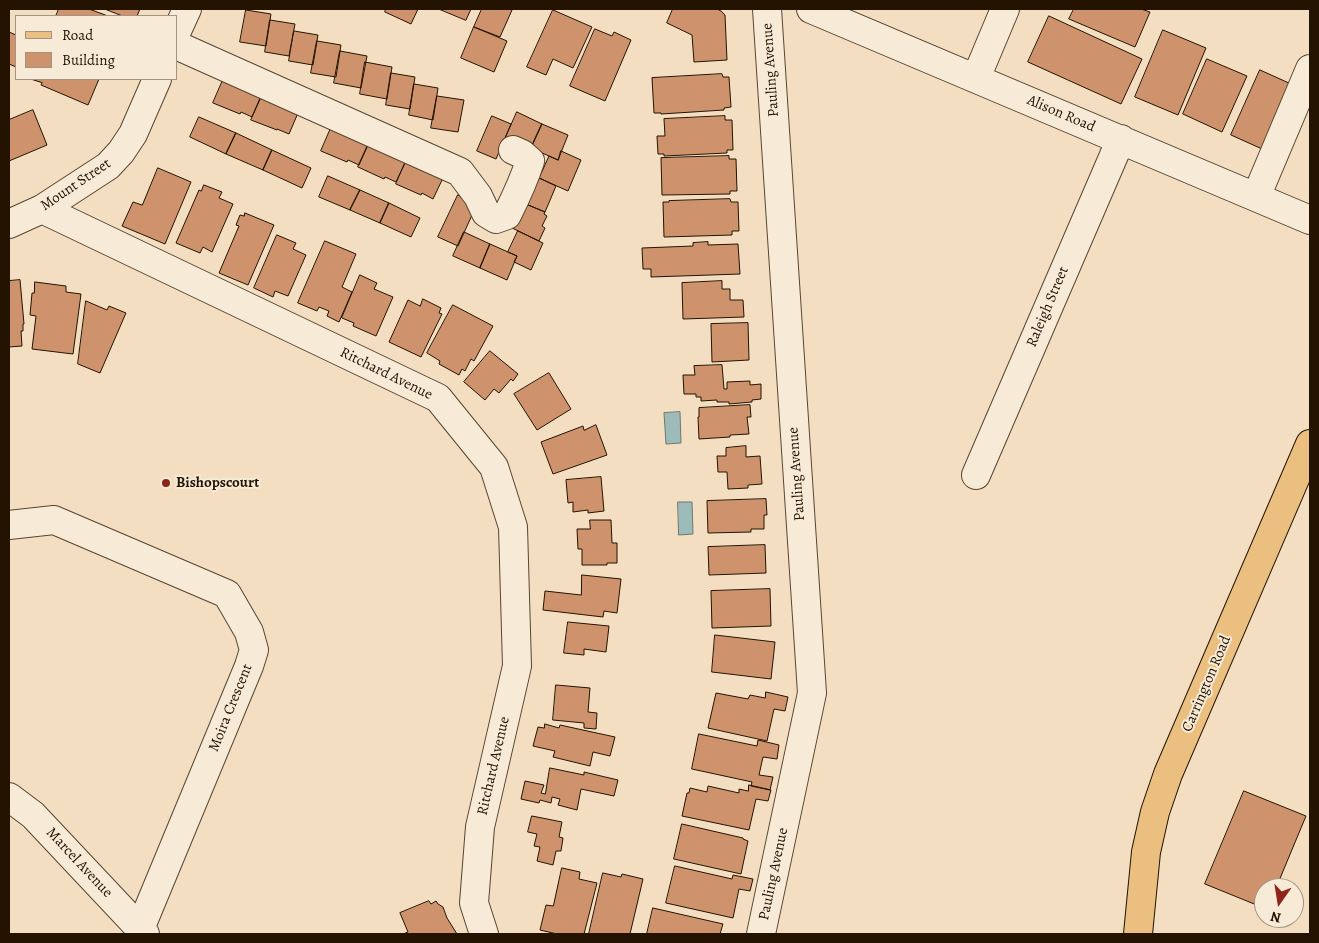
<!DOCTYPE html>
<html>
<head>
<meta charset="utf-8">
<style>
  body { margin:0 }
  #map { position:relative; width:1319px; height:943px; overflow:hidden; background:#f3dec1; font-family:Alegreya,serif }
  canvas { display:block }
  .frame { position:absolute; inset:0; border:10px solid #231300; pointer-events:none }
  .legend { position:absolute; left:15px; top:15px; width:162px; height:65px; box-sizing:border-box; background:#f7ead7; border:1px solid #a29481; margin:0; padding:6px 9px; list-style:none; font-size:15px; color:#231300 }
  .legend li { display:flex; align-items:center; gap:10px; height:25px }
  .legend b { width:25px; border:1px solid #a29481 }
  .north { position:absolute; left:1254px; top:878px; width:50px; height:50px; box-sizing:border-box; background:#f7ead7; border:1px solid #a29481; border-radius:50%; rotate:193deg; font-size:14px; font-weight:700; line-height:20px; text-align:center; color:#231300 }
  .north::after { content:''; display:block; margin:auto; width:18px; height:22px; background:#8f2418; clip-path:polygon(50% 0,100% 100%,50% 72%,0 100%) }
</style>
</head>
<body>
<div id="map">
<canvas width="1319" height="943"></canvas>
<div class="frame"></div>
<ul class="legend">
<li><b style="height:6px;background:#eabf80"></b>Road</li>
<li><b style="height:14px;background:#ce936c"></b>Building</li>
</ul>
<div class="north">N</div>
</div>
<script>
const context = document.querySelector('canvas').getContext('2d');
context.lineJoin = 'round';
function fill(path, color) { context.fillStyle = color; context.fill(path, 'evenodd'); }
function stroke(path, color, width, dash) { context.strokeStyle = color; context.lineWidth = width; context.lineCap = dash ? 'butt' : 'round'; context.setLineDash(dash || []); context.stroke(path); }
function drawText(font, color, halo, rows, align = 'center') {
  context.font = font + ' Alegreya,serif'; context.lineWidth = 4; context.setLineDash([]); context.textBaseline = 'middle'; context.strokeStyle = halo; context.fillStyle = color; for (const [text, x, y, turn = 0] of rows) {
    context.save(); context.translate(x, y); context.rotate((+turn || 0) * Math.PI / 180); context.textAlign = isNaN(turn) ? turn : align; if (halo) context.strokeText(text, 0, 0); context.fillText(text, 0, 0); context.restore();
  }
}
const water = new Path2D(`
  M680 412 681 443 666 444 664 413Z
  M678 502H692L693 534 679 535Z`);
fill(water, '#9dbbb9');
stroke(water, '#6c786f', 1);
const building = new Path2D(`
  M59 9H89L108 16H56Z
  M105 9H140L137 16H123Z
  M386 9H418L411 24 385 12Z
  M439 9H471L466 20Z
  M482 9H509L512 10 500 37 474 27Z
  M673 9H717L721 11 725 15 727 60 694 62 692 35 667 23Z
  M1074 9H1141L1150 12 1135 47 1069 19Z
  M246 10 271 14 266 46 240 42Z
  M553 10 592 27 573 68 553 59 546 75 527 67Z
  M1049 16 1142 59 1121 104 1028 62Z
  M270 20 295 24 289 56 265 52Z
  M474 27 507 41 494 72 461 58Z
  M595 29 612 36 614 32 631 40 605 101 570 86Z
  M1163 30 1206 48 1178 115 1135 97Z
  M294 31 318 35 313 65 289 61Z
  M9 32 16 35V67L9 64Z
  M317 41 341 45 336 77 311 73Z
  M340 51 367 56 361 88 334 83Z
  M1207 59 1247 76 1222 132 1183 114Z
  M365 62 392 67 387 99 360 94Z
  M1260 70 1300 88 1271 153 1231 135Z
  M391 73 415 77 410 109 386 105Z
  M722 74 723 77H729L731 107 724 108V110L661 114V113H654L652 78Z
  M31 79H99L88 105 41 85 42 83Z
  M223 80 261 97 252 117 241 112 240 114 213 103Z
  M414 84 438 88 433 120 409 115Z
  M437 96 464 100 458 132 431 128Z
  M261 97 298 113 289 134 277 129V130L251 120Z
  M33 110 47 145 9 161V120Z
  M517 112 542 124 531 148 506 137Z
  M492 116 511 124 496 159 477 151Z
  M725 116V120H732L733 150H727V153L664 156V154H658L657 136H665L664 119Z
  M199 117 236 133 226 154 190 137Z
  M542 124 568 135 558 160 531 148Z
  M331 128 368 145 359 165 348 160 347 162 321 151Z
  M236 133 272 150 263 170 226 154Z
  M368 145 406 161 396 182 385 177 384 179 358 167Z
  M272 150 311 168 302 188 263 170Z
  M561 151 581 160 568 191 539 178 549 156 558 160Z
  M729 156V159H736L737 191H730V194L662 195 661 158Z
  M406 161 443 178 433 199 422 193 421 195 396 184Z
  M158 168 191 182 165 244 122 226 133 202 142 205Z
  M533 175 556 186 545 212 521 202Z
  M328 176 360 190 350 210 319 197Z
  M204 185 222 192 219 198 233 204 212 252 203 247 200 253 176 243 199 190 201 191Z
  M360 190 389 203 380 223 350 210Z
  M458 195 477 204 458 246 438 237Z
  M730 199 731 202H738L739 231H732V235L664 237 663 202H669V201Z
  M521 202 545 212 544 214 547 216 542 226 545 228 539 241 510 227Z
  M389 203 420 218 411 237 380 223Z
  M245 213 274 225 248 285 219 273 239 226 236 225 240 215 244 216Z
  M518 231 543 243 531 270 514 262 517 256 508 252Z
  M464 232 490 244 480 268 453 256Z
  M277 235 296 243 293 249 306 255 288 296 275 291 273 297 254 288Z
  M325 241 356 254 342 287 352 292 339 322 327 316 329 311 319 307 317 311 298 303Z
  M708 242V245L738 244 740 274 651 277V269H643L642 248 693 246V243Z
  M490 244 517 256 507 280 480 268Z
  M360 275 377 283 374 289 393 297 376 336 353 326 354 323 342 318Z
  M20 280 24 324H23V331H21L22 346 9 347V281Z
  M722 281V289H730V300H743L744 317 683 319 682 283Z
  M35 282 66 286V292L81 294 73 354 32 349 36 316 30 315 32 293H34Z
  M423 299 441 308 439 313 442 314 421 357 389 342 408 300 420 306Z
  M86 301 107 310 109 306 126 313 100 373 78 364Z
  M453 305 493 326 474 361 471 359 465 371 462 369 459 375 439 364 440 361 427 353Z
  M748 323 749 360 712 362 711 324Z
  M490 351 518 374 513 381 511 379 499 393 494 389 485 400 464 382Z
  M722 365 724 389H727V382L750 381V385L761 384V399L752 400V402L729 404V402H717V400L701 401V397H696V394H684L683 375H695L694 366Z
  M549 373 571 409 537 430 514 394Z
  M750 405 751 417H747L749 434 730 435V437L699 439 698 417H699V408Z
  M596 425 607 455 553 474 541 442 583 426 584 430Z
  M746 446V457L760 456 762 484 748 485V488L728 489 727 472H718L717 456H726V448Z
  M601 477 604 511 588 513V510L573 512V502L568 503 566 480Z
  M766 499 767 515H764V529H751V532L708 533 707 501Z
  M590 520H611L612 543H617V563H607V565H582V549H578L577 529H590Z
  M765 545 766 573 709 575 708 547Z
  M582 575 621 579 617 613 604 611 603 617 543 610 545 591 581 595Z
  M770 589 771 626 712 628 711 591Z
  M568 622 609 626 606 652 584 649V655L564 653Z
  M715 635 775 642 771 679 712 672Z
  M556 685 590 688 588 712 597 713 596 729 584 728V723L553 720Z
  M766 692 788 697 785 711 774 709 767 741 708 728 716 693 748 699 750 695 765 698Z
  M545 724 559 728 560 725 615 737 610 756 593 752 590 766 553 757 555 751 533 746 538 727 544 728Z
  M699 734 757 746 758 740 779 745 777 759 763 757 759 775 773 777 770 790 751 786 752 782 692 769Z
  M550 768 584 775V772L618 780 614 796 581 789 577 810 558 805 560 799 552 797 551 803 540 800 539 803 521 799 525 781 544 785 541 793 545 794Z
  M749 785 771 790 768 801 756 799 749 830 682 816 687 793H689L690 788 707 792 708 786 739 793V789L748 791Z
  M1244 791 1306 816 1276 888H1264V908L1205 884Z
  M532 816 562 822 559 837 563 838 561 851H556L553 865 537 861 540 847 534 846 537 834 528 832Z
  M682 824 743 838V839L748 841 741 874 674 859Z
  M675 866 732 879 733 875 753 879 750 891 739 889 733 918 666 903Z
  M562 868 580 872 579 879 597 883 584 934H557L540 930 546 905 553 906Z
  M603 873 621 877 622 874 643 879 630 934H589Z
  M429 901 431 904 436 901 438 904 443 907 447 918 457 934H403L408 932 400 913Z
  M653 908 723 924 720 934H647Z`);
fill(building, '#ce936c');
stroke(building, '#231300', 1);
const minor = new Path2D(`
  M811 9 1310 220
  M176 33 187 9
  M176 45 460 172 478 196 486 213 496 219 507 215C516 197 524 180 530 161L522 154 513 150
  M976 78 1005 9
  M1256 197 1310 69
  M42 209 438 398 494 467 513 527 517 666 480 827 474 903 484 934
  M9 224 42 209 108 166 121 152 133 134 157 79
  M976 475 1121 139
  M9 525 54 520 227 594 249 632 254 650 249 666 140 929
  M9 797 33 815 145 934
  M761 934 812 693 767 9`);
const major = new Path2D(`
  M1138 934 1146 852 1155 812 1168 774 1310 444`);
stroke(minor, '#574630', 30);
stroke(major, '#231300', 30);
stroke(minor, '#f7ead7', 28);
stroke(major, '#eabf80', 28);
for (const [x, y, r, color] of [
  [166,483,5,"#8f2418"]
]) { const dot = new Path2D(); dot.arc(x, y, r, 0, 2 * Math.PI); context.fillStyle = color; context.fill(dot); stroke(dot, '#f7ead7', 2); }
drawText('15px', '#231300', '#f7ead7', [
  ["Pauling Avenue",771,70,-94],
  ["Alison Road",1061,114,23],
  ["Mount Street",76,185,-34],
  ["Raleigh Street",1048,307,-67],
  ["Ritchard Avenue",386,374,26],
  ["Pauling Avenue",797,474,-94],
  ["Carrington Road",1207,684,-67],
  ["Moira Crescent",231,708,-68],
  ["Ritchard Avenue",494,766,-77],
  ["Marcel Avenue",79,863,47],
  ["Pauling Avenue",774,874,-78]
]);
drawText('bold 15px', '#231300', '#f7ead7', [
  ["Bishopscourt",176,483]
], 'left');
</script>
</body>
</html>
